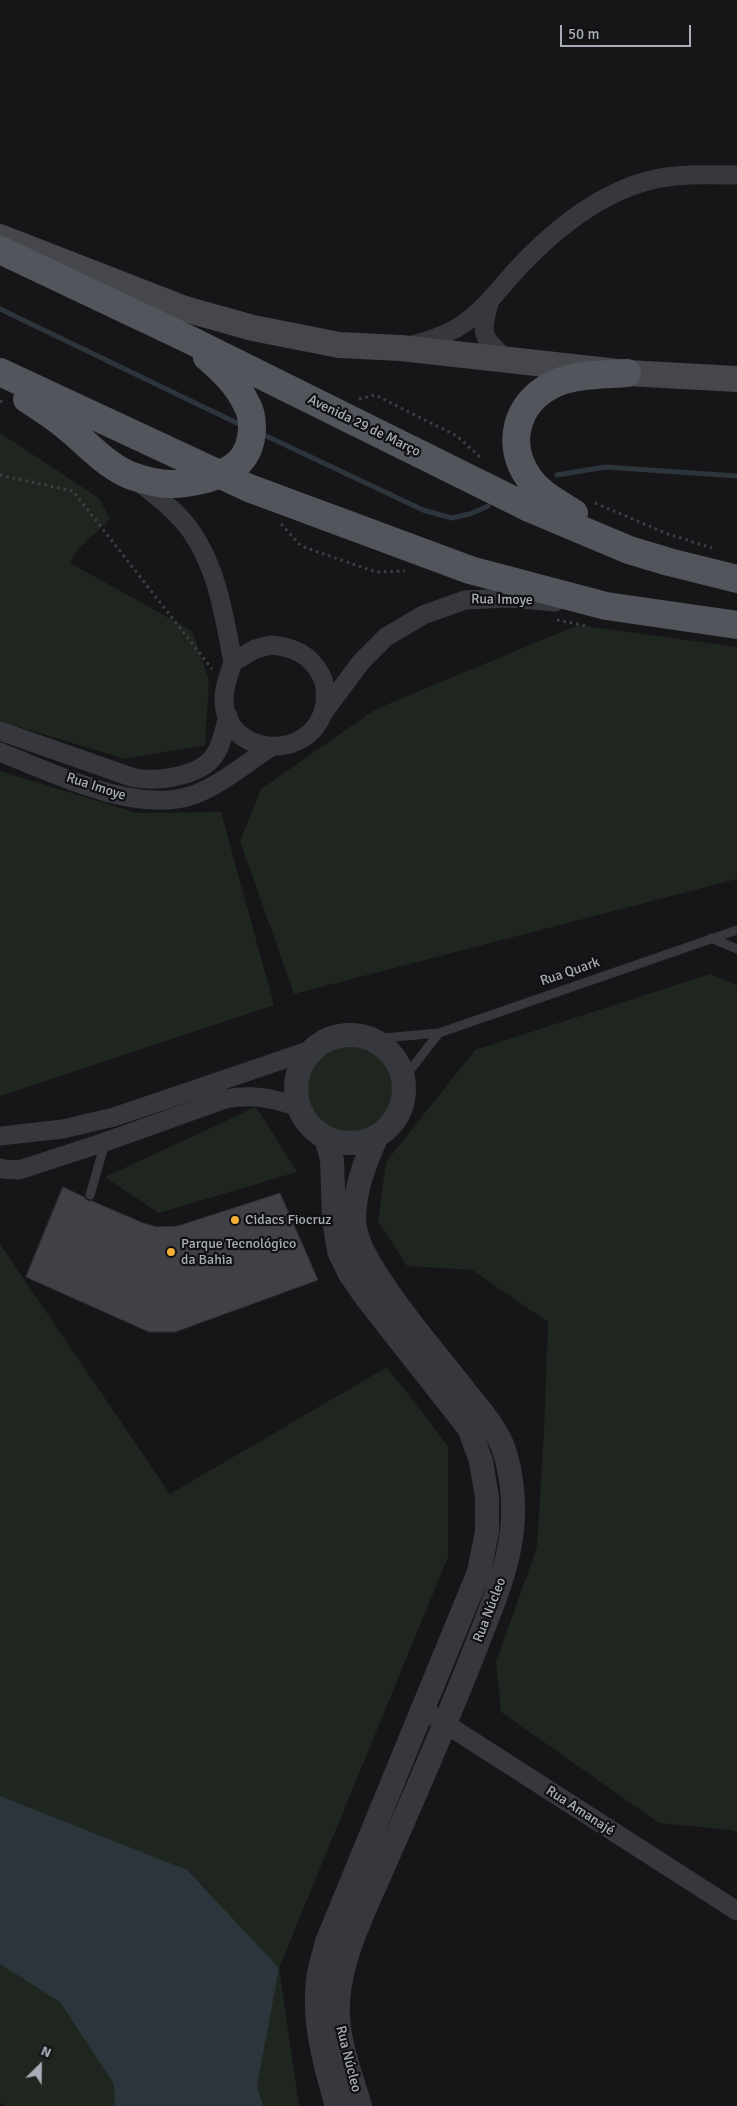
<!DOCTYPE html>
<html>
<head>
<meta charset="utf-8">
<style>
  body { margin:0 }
  #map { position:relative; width:737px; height:2106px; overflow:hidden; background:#161618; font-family:Signika,sans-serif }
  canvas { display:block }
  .north { position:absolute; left:15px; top:2041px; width:50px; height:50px; -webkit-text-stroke:4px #111113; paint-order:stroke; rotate:23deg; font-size:14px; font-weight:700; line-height:20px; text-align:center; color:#a8adb8 }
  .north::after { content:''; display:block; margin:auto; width:18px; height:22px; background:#a8adb8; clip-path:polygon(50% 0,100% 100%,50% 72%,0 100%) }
  .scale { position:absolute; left:560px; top:25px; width:131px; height:22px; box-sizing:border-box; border:2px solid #a8adb8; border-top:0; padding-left:6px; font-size:15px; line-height:18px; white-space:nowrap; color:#a8adb8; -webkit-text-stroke:4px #111113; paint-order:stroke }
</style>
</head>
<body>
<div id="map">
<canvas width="737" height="2106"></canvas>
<div class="north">N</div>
<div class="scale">50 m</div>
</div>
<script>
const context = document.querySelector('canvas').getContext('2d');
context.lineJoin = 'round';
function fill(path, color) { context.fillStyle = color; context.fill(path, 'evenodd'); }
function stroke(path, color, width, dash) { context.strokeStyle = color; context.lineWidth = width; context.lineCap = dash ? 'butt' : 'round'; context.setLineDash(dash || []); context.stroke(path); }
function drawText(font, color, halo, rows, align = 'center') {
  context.font = font + ' Signika,sans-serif'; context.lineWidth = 4.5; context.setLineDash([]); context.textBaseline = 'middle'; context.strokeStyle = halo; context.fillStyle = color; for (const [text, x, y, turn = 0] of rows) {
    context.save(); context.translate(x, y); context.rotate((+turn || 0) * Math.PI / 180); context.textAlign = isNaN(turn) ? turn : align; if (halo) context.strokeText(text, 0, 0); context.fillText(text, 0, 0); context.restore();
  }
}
fill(new Path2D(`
  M0 433 99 498 110 519 79 548 70 563 192 631 209 680 205 745 125 759 0 721Z
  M578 625 737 647V879L294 994 240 841 261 789 376 709Z
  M0 771 137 813 221 812 274 1005 0 1096Z
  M710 974 737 985V1832L731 1830 659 1823 501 1712 496 1662 537 1547 544 1431 548 1322 472 1270 407 1266 378 1221 386 1162 475 1050Z
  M349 1042C372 1045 386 1057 392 1080 393 1085 395 1090 394 1095 388 1116 362 1141 338 1132 326 1127 315 1113 307 1103L306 1085 310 1070 333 1046Z
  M256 1107 297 1172 159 1213 105 1177Z
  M0 1244 170 1494 387 1367 448 1446V1557L279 1968 299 2106H4L0 2102Z`), '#1e261f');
fill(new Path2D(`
  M0 1796 187 1870 279 1968 257 2086 263 2106H115L114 2084 60 2002 0 1964Z`), '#2c353c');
stroke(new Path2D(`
  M0 309 243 426
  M260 433 423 510 452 518 470 514 488 506
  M557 475 605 467 737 476`), '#2c353c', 5);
const building = new Path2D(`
  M63 1187 84 1197 88 1201H92L143 1223 157 1227 178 1226 280 1193 318 1280 175 1332H149L26 1277Z`);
fill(building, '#404145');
stroke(building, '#303034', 1);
stroke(new Path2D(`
  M359 399 375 395 457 436 481 458
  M0 401 6 404
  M0 475 73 491 212 669
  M595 503 668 534 712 548
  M281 524 301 546 376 572 405 571
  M557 620 588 626`), '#3d3f44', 3, [2.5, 4]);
stroke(new Path2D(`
  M711 938 737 949
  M372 1039 439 1033 737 930
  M404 1078 439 1033
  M90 1195 105 1143`), '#37383d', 9);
stroke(new Path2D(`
  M490 300C480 333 481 338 508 360
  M409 346C425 342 441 337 455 329 482 314 500 287 521 265 562 222 614 181 676 176 696 174 717 175 737 175
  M138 481C156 496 177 511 191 531 218 570 224 616 233 662
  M271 645C293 647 310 654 321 675 326 684 326 694 325 704 315 764 224 758 224 699 224 685 229 675 233 662L255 649Z
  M323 713 361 662 386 637 423 615 465 600 508 598 555 602
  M0 731 117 772C123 774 129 777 136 778 158 782 200 776 214 756 222 745 224 730 228 716
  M0 752C53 773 137 815 193 795 221 785 246 763 271 747
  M0 1136 63 1129 114 1117 314 1049
  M0 1168 3 1169 19 1170 105 1142 225 1099C253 1094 272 1098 299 1107
  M424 1710 737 1911`), '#37383d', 19);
stroke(new Path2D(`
  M296 1089a54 54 0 1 1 108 0a54 54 0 1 1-108 0Z
  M326 1137 332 1160 334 1219 339 1251 350 1274 366 1297 469 1428 481 1461 487 1497V1532L479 1572 327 1942C324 1955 319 1968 318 1980 313 2024 325 2064 337 2106
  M360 2106C350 2073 336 2037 338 2003 340 1956 365 1910 383 1867 414 1797 444 1728 472 1657 488 1615 507 1575 512 1531 515 1504 512 1472 503 1447 494 1425 478 1408 464 1390 436 1354 405 1319 380 1280 368 1262 354 1240 354 1217 355 1189 365 1161 377 1136`), '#37383d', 24);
stroke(new Path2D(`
  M0 237 185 309 253 328 339 345 401 348 627 373 737 379`), '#45474d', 26);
stroke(new Path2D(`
  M0 250 186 338 527 507 629 550 669 562 737 579
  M0 372 249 488 470 570 606 606 737 625
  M27 399C41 408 55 417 68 428 88 444 109 469 135 477 161 486 179 486 206 479 234 471 251 459 252 428 252 419 251 411 246 403 237 384 222 370 207 357
  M574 513C558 503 540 494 529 478 505 445 516 403 552 385 573 374 603 375 627 373`), '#53555c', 28);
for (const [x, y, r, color] of [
  [235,1220,5,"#f2b134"],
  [171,1252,5,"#f2b134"]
]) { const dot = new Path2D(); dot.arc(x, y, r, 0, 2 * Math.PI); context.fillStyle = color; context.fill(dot); stroke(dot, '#111113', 2); }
drawText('14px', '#a8adb8', '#111113', [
  ["Avenida 29 de Março",364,426,26],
  ["Rua Imoye",502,600,1],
  ["Rua Imoye",96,787,18],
  ["Rua Quark",570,972,-19],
  ["Rua Núcleo",490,1610,-69],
  ["Rua Amanajé",580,1811,33],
  ["Rua Núcleo",348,2059,76]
]);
drawText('14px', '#a8adb8', '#111113', [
  ["Cidacs Fiocruz",245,1220],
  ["Parque Tecnológico",181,1244],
  ["da Bahia",181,1260]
], 'left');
</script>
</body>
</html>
